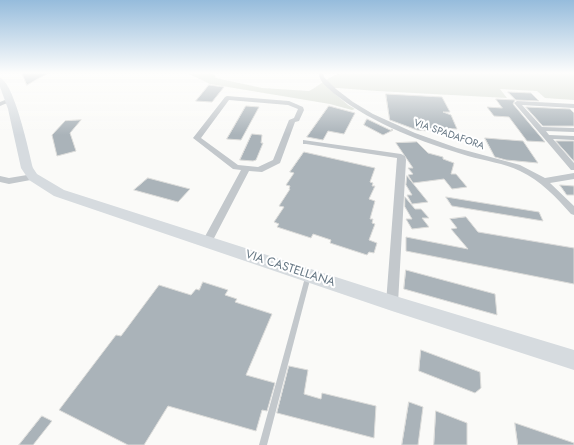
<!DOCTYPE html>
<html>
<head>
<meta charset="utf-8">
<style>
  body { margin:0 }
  canvas { display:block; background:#fafaf8 }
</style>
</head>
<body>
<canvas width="574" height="445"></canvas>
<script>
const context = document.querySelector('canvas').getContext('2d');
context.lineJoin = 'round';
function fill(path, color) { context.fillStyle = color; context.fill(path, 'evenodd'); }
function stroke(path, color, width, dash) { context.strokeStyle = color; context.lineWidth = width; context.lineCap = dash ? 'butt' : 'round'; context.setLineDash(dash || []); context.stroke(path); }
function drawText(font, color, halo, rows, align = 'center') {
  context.font = font + ' Jost,sans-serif'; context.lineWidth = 4; context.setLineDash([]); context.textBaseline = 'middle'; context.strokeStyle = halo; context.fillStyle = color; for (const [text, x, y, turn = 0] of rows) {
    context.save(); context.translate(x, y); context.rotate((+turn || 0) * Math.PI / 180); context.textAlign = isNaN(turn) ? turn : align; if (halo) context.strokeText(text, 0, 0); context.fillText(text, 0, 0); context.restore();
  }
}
fill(new Path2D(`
  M187 73H213L216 78 262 88 309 91C321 85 328 76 342 73H574V100L545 98 537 91 500 89 507 98 377 91 338 88H328L348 105 355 109 352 110 330 104 210 84Z`), '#dadfd7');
const building = new Path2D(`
  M22 73H48L27 85Z
  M209 85 224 87 212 102 196 101Z
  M508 92 531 93 539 101 516 100Z
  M386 94 442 97 450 112H443L451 115 457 129 438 128 440 132 417 130 390 120Z
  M496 99 515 100 513 104 545 142 527 141 509 117 494 116 487 107 502 108Z
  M246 106 259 107 241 140 227 139Z
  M329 106 355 113 344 134 328 131 323 140 307 137Z
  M526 107 570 109 574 113V126H543Z
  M367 119 392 131 391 129 393 130 383 135 364 125Z
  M81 120 70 133 76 151 57 156 52 135 65 121Z
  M252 134 262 135 261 143H263L256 160 253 161 240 160Z
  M485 138 523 141 538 163 506 160 495 157Z
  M556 141H574V161Z
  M417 142 428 153 443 157V159L454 163 451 174H456L467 187 452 189 444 179 413 183 408 175 413 174 408 168H413L396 143Z
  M304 152 375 168 370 182 373 183 372 186H375L369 199 375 201 370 219H373L372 223 375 224 369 240 377 243 374 253 369 252 367 255 330 243 331 240 313 234 311 238 277 227 279 224 274 222 284 207 279 206 290 189H289L290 186 286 185 294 173 290 172Z
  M407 176 428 202 412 204 407 195H412L406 185Z
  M148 178 190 189 178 202 134 190Z
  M560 185 574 186V195H567Z
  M405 197 415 209H421L429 218H422L429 227 412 229 406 219H412L405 207Z
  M446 197 539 212 543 221 452 206Z
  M466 217 478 232 574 248V284L406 251V237L468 249 451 229 457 228 450 219Z
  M406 270 495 294 497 315 404 289Z
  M203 282 228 290 225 295 237 299 235 302 272 314 246 375 275 383 267 411 262 410 256 431 168 406 144 445H128L59 410 116 335 121 336 159 285 191 295 196 289 199 290Z
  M421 350 480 372 481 388 475 393 419 371Z
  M289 366 308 370 304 394 321 399 322 393 376 406 374 438 277 413Z
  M409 402 423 407 418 445H402Z
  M436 411 467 423V445H434Z
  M42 416 52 421 33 445H19Z
  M515 423 574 443V445H518Z`);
fill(building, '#aab3b9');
stroke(building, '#dcdcda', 1);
fill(new Path2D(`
  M306 274H310L311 276 267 445H259Z`), '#c3c8cc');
fill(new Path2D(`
  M319 73H323L324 77 336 89 353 102 373 114 415 133 457 148 520 165 545 178 574 173V179L550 183 574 206V215L571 214C556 197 541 181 520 171 504 163 485 161 468 156 422 142 375 125 336 95 330 90 318 81 319 73Z
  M227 96 289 101 303 107 304 110 299 121 295 122 280 163 262 172 249 171 212 242 211 245H203L202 242 241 170 233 169 193 138 225 97ZM229 100 288 105 298 109 294 118 289 120 273 160 258 167 238 165 201 138Z
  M10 98 13 100 12 101 0 106V102Z
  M517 101 574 104V108L522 105 542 127 574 128V132L546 131 549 135 574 136V140L553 139 574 163V170H571L515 104 514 103Z
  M303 140 401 154 405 156 406 160 398 303 396 307 392 308 388 307 386 303 397 158 306 144H303Z
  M33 174 36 175 37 177 36 179 9 184 0 182V176L9 178Z`), '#c3c8cc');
fill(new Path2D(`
  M0 78C14 82 29 152 33 168L37 174 64 190 392 295 574 350V370L392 311 54 196 29 180 21 168 8 109 0 87Z`), '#d6dbdf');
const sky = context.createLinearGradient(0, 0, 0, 135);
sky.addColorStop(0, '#96bcdc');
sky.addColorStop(0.54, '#fdfdfc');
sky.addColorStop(1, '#fdfdfc00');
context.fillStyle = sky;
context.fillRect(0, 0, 574, 135);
drawText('10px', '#657683', '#fff', [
  ["VIA SPADAFORA",449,135,19]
]);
drawText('12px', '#657683', '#fff', [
  ["VIA CASTELLANA",290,269,18]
]);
</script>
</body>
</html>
